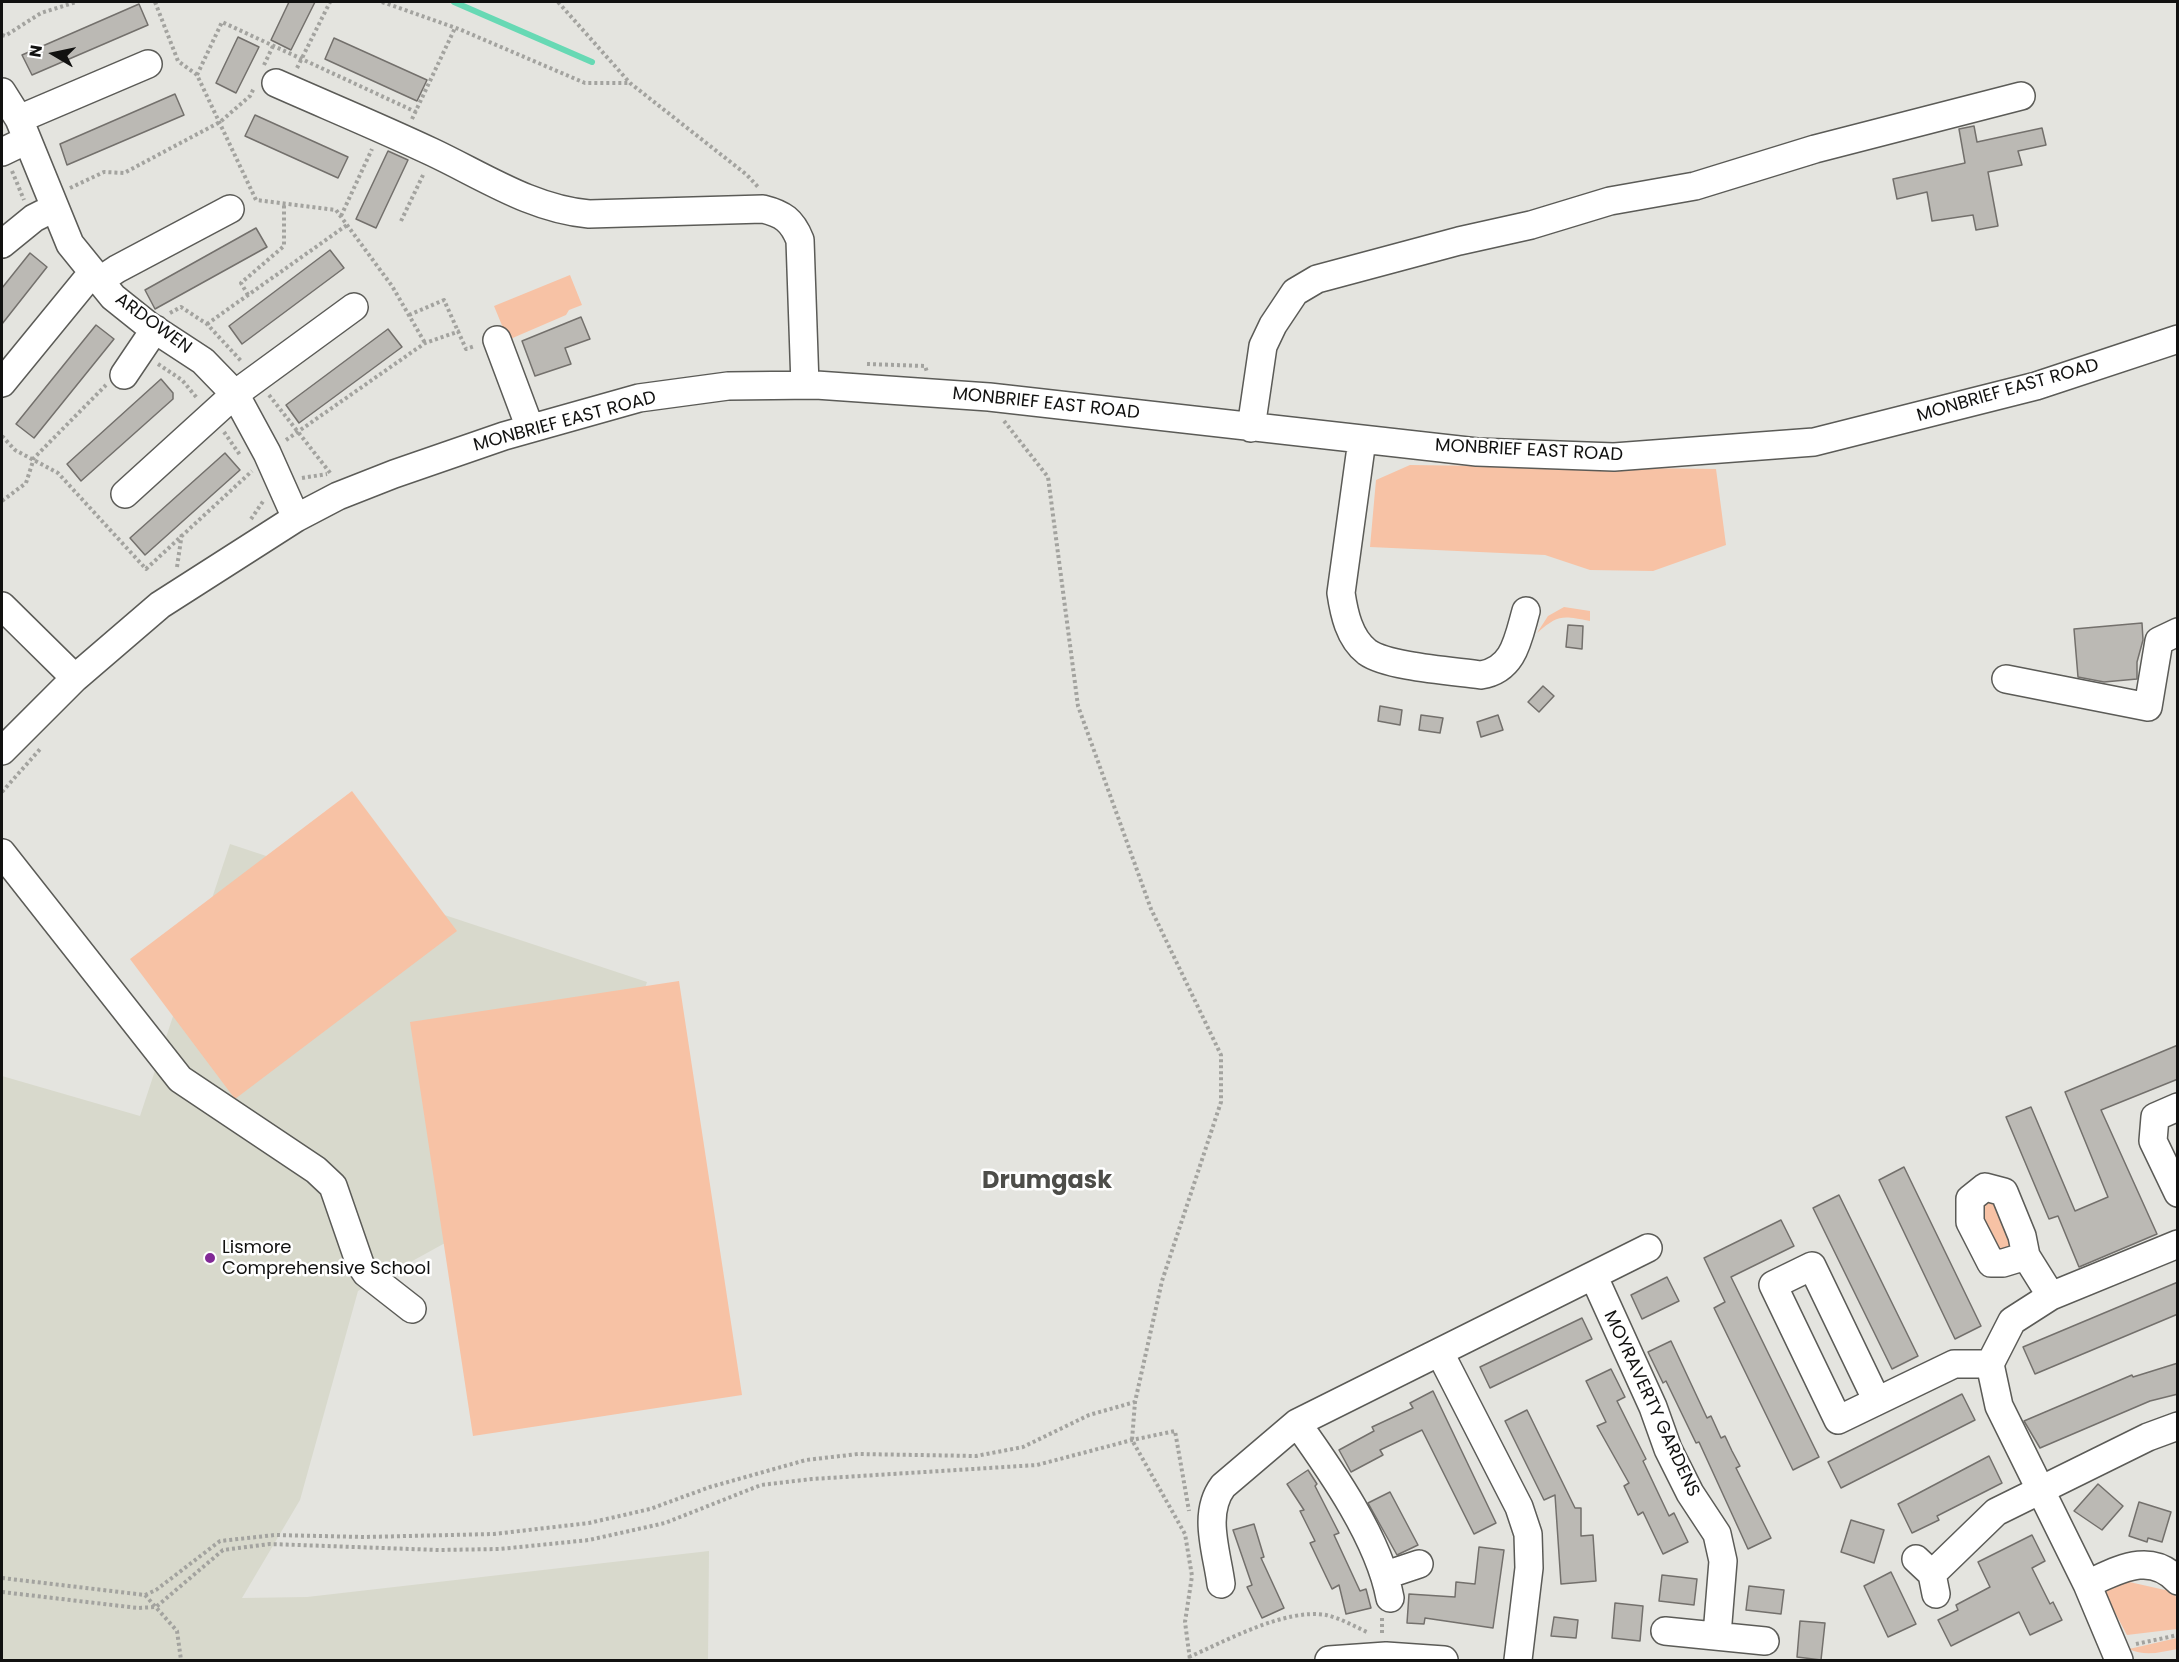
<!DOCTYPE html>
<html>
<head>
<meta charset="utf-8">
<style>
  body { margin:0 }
  #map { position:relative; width:2179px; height:1662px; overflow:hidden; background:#e4e4df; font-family:Poppins,sans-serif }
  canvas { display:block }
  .frame { position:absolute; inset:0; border:3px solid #111110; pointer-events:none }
  .north { position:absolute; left:24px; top:24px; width:60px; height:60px; -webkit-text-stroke:4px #fff; paint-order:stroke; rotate:279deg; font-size:16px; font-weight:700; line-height:24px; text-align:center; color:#111110 }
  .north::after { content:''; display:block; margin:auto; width:21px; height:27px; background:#111110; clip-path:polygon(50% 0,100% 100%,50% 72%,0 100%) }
</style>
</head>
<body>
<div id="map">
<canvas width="2179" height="1662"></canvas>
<div class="frame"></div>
<div class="north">N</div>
</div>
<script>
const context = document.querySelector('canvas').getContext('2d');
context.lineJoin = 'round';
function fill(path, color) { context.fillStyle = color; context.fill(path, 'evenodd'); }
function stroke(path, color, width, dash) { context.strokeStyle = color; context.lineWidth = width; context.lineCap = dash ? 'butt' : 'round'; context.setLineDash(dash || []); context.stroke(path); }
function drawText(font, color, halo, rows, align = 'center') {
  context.font = font + ' Poppins,sans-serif'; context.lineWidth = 5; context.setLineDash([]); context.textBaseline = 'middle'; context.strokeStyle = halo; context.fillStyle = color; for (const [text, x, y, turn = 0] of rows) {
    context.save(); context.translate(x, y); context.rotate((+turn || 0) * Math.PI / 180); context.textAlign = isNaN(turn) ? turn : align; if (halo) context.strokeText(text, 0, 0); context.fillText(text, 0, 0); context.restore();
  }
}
fill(new Path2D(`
  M230 844 647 982 554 1273 445 1243 358 1291 300 1500 242 1598 307 1597 709 1551 708 1660H2V1076L140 1116Z`), '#d8d9cc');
fill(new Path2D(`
  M570 275 582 305 569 310 566 315 508 340 494 306Z
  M1410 465 1716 469 1726 545 1653 571 1590 570 1545 555 1370 547 1376 480Z
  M1564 607 1590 611V621C1562 616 1559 614 1537 633L1548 616Z
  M352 791 457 931 235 1099 130 959Z
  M679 981 742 1395 473 1436 410 1022Z
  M1983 1199 1992 1200C2002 1211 2010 1230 2010 1245L2004 1250 1994 1248 1984 1233Z
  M2125 1581 2165 1590 2167 1587 2177 1598V1629L2127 1635 2105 1594 2112 1584Z
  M2177 1638V1649C2161 1652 2145 1657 2129 1649Z`), '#f7c2a5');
stroke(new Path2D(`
  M454 2 592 62`), '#67d9b4', 6);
const building = new Path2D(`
  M289 2H315L291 50 271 40Z
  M139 4 148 25 32 75 22 55Z
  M238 37 259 47 236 93 216 83Z
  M334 38 427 80 417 101 325 59Z
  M175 94 184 115 67 165 60 144Z
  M255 115 348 157 338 178 245 136Z
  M1974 126 1977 142 2042 128 2046 145 2018 151 2022 165 1988 172 1998 226 1976 230 1973 215 1932 221 1927 192 1897 199 1893 179 1965 163 1959 129Z
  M388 151 408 160 376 228 356 219Z
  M256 228 267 247 155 309 145 290Z
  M330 250 344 268 242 344 229 326Z
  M30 253 47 267 2 324V288Z
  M581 317 590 339 565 348 571 364 535 376 522 341Z
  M96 325 114 339 34 438 16 424Z
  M388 329 402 347 299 423 286 405Z
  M161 379 173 393V399L81 481 67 464Z
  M225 453 240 470 145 555 130 538Z
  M2142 623 2143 640 2137 662V679L2104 682 2078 677 2074 629Z
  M1568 625 1583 626 1582 649 1566 647Z
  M1543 686 1554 696 1539 712 1528 702Z
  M1380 706 1402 710 1400 725 1378 721Z
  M1421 715 1443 718 1440 733 1419 730Z
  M1498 715 1503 730 1481 737 1477 722Z
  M2178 1045V1079L2101 1110 2157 1234 2079 1267 2058 1216 2049 1219 2006 1117 2031 1107 2075 1211 2108 1197 2065 1092Z
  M1904 1167 1981 1326 1955 1339 1879 1180Z
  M1839 1195 1918 1356 1892 1369 1813 1208Z
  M1781 1220 1794 1246 1731 1277 1819 1457 1793 1470 1714 1308 1725 1302 1704 1258Z
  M1667 1277 1679 1301 1642 1319 1631 1295Z
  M2178 1282V1314L2035 1374 2023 1347Z
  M1582 1318 1592 1339 1490 1388 1480 1367Z
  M1671 1341 1707 1418 1711 1416 1721 1438 1725 1436 1732 1451 1740 1466 1736 1468 1771 1538 1748 1549 1699 1442 1696 1443 1666 1381 1663 1383 1648 1352Z
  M2178 1363V1394L2150 1401 2040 1448 2024 1421 2132 1375 2133 1377Z
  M1611 1369 1625 1397 1617 1401 1646 1459 1643 1461 1669 1516 1674 1513 1688 1542 1663 1554 1643 1512 1638 1515 1624 1486 1629 1483 1597 1426 1606 1422 1586 1381Z
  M1433 1391 1496 1523 1474 1534 1422 1430 1380 1450 1383 1455 1351 1472 1339 1450 1374 1431 1372 1427 1413 1408 1410 1403Z
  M1962 1394 1975 1420 1841 1488 1828 1462Z
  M1527 1410 1575 1508H1581V1536L1593 1535 1596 1581 1561 1584 1555 1495 1544 1500 1505 1421Z
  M1989 1456 2002 1483 1937 1516 1939 1520 1912 1533 1898 1504Z
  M1308 1470 1317 1484 1315 1486 1339 1533 1334 1535 1360 1591 1366 1589 1371 1608 1346 1614 1339 1585 1332 1589 1310 1543 1315 1541 1300 1511 1304 1510 1287 1484Z
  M2098 1484 2123 1506 2102 1530 2074 1511Z
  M1390 1492 1418 1545 1397 1555 1368 1503Z
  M2139 1502 2171 1512 2162 1542 2148 1538 2147 1542 2129 1536Z
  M1851 1520 1884 1530 1874 1563 1841 1552Z
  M1254 1524 1264 1557 1261 1558 1284 1608 1262 1618 1247 1587 1252 1585 1233 1530Z
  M2032 1535 2045 1561 2032 1568 2050 1604 2053 1602 2062 1620 2030 1635 2019 1612 1951 1646 1938 1620 1958 1610 1956 1605 1990 1587 1978 1562Z
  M1479 1547 1504 1550 1493 1628 1425 1618 1424 1624 1407 1623 1409 1594 1455 1597 1456 1582 1475 1584Z
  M1891 1572 1916 1624 1888 1637 1864 1586Z
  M1662 1575 1697 1579 1694 1605 1659 1601Z
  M1749 1586 1784 1590 1781 1614 1746 1610Z
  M1615 1603 1643 1606 1640 1641 1612 1638Z
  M1554 1617 1578 1620 1576 1638 1551 1636Z
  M1800 1621 1825 1623 1821 1660 1797 1657Z`);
fill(building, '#bbb9b4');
stroke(building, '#73706c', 1.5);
const minor = new Path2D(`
  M276 83C328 106 381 128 432 152 483 176 532 209 589 214L763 209C783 214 792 220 800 240L805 385
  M2 92 19 119 70 244 113 297 148 325 203 361 235 394 267 453 296 518
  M19 119 148 64
  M2 152 27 140
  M2 244 34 218 54 208
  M99 281 117 269 230 209
  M497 340 530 428
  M124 375 155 329
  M2 383 92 273
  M1251 428 1263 346 1273 325 1295 292 1317 279 1459 241 1531 225 1610 201 1695 186 1815 149 2021 96
  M1362 440 1341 593C1344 613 1349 638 1367 652 1388 667 1453 671 1481 675 1514 670 1518 639 1526 611
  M125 494 235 394 354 307
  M2 606 75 678
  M2006 679 2148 707 2159 641 2178 632
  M2 751 75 678 160 605 296 518 338 496 394 474 504 436 639 398 728 386 816 385 989 397 1477 452 1614 457 1814 442 2036 386 2178 339
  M2 853 180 1079 316 1170 333 1186 360 1264 366 1273 412 1309
  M2178 1107 2155 1117 2153 1141 2178 1193
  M2026 1256 2003 1263H1991L1970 1222V1199L1985 1187 2004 1192 2022 1236 2026 1256 2051 1296
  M1594 1277 1653 1407 1668 1449 1690 1493 1717 1534 1723 1561 1717 1635
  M1440 1353 1519 1507 1528 1534 1529 1568 1518 1660
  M1877 1401 1812 1266 1773 1285 1838 1420 1954 1364H1990
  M1297 1423C1332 1472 1379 1539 1390 1598
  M1916 1559 1932 1574 1936 1594
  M1932 1574 1996 1512 2148 1437 2178 1426
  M1386 1575 1419 1564
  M1221 1584C1217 1552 1202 1514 1223 1486L1297 1423 1648 1248
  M2087 1584C2117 1571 2150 1550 2178 1581
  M1665 1631 1765 1641
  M1329 1660 1386 1656 1444 1660
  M2119 1660 2087 1584 1999 1406 1990 1364 2012 1321 2051 1296 2178 1244`);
stroke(minor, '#5b5b57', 30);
stroke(new Path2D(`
  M155 2 178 61 197 75 256 200 336 210 392 286 425 343
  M382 2 459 29 585 83H629
  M558 2 630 83 747 175 758 187
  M2 35 5 36 41 13 76 2
  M264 65 273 46
  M297 68 330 2
  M197 75 222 22 416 112
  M412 119 455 28
  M12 171 24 200
  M70 188 104 172 124 173 220 122 250 96 254 88
  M341 216 372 149
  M401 221 424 173
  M248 295 241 283 284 246V203
  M170 313 181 307 207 324 242 362
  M409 315 444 300 466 349 475 346
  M207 324 347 225
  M158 364 182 380 197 398
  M867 364 925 366 927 372
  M269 395 331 474
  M1004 421 1048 477 1078 706 1151 909 1221 1055V1102L1162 1281 1135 1402 1132 1440 1185 1534 1192 1576 1185 1622 1190 1660
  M224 432 240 455
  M2 436 15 450 58 473 146 569 252 471
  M286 440 425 343 460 331
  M302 478 327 474
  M2 501 26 483 34 458 106 385
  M251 519 264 500
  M177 567 182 533
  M2 792 41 748
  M2 1578 145 1595 156 1590 220 1541 275 1535 364 1537 494 1534 589 1523 650 1509 710 1487 806 1460 858 1454 976 1456 1023 1447 1089 1415 1135 1402
  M2 1592 138 1608 156 1607 223 1550 270 1544 439 1550 500 1549 589 1540 665 1523 761 1485 812 1479 1037 1465 1132 1440 1175 1431 1189 1511
  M145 1595 177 1631 181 1660
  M1382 1618V1634
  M2136 1644 2178 1635
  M1189 1657C1226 1641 1285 1608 1326 1615 1340 1618 1356 1627 1369 1633`), '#a3a39f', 4, [3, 3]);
stroke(minor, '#fff', 27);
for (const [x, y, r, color] of [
  [210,1258,6,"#822996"]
]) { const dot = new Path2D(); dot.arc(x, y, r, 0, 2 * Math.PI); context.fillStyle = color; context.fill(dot); stroke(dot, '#fff', 2); }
drawText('18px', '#111110', '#fff', [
  ["ARDOWEN",153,324,36],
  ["MONBRIEF EAST ROAD",2008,391,-16],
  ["MONBRIEF EAST ROAD",1046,404,6],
  ["MONBRIEF EAST ROAD",565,422,-15],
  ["MONBRIEF EAST ROAD",1529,451,3],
  ["MOYRAVERTY GARDENS",1651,1404,65]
]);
drawText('18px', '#111110', '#fff', [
  ["Lismore",222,1248],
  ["Comprehensive School",222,1269]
], 'left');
drawText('bold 24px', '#4d4d49', '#fff', [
  ["Drumgask",1047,1182]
]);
</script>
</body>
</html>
